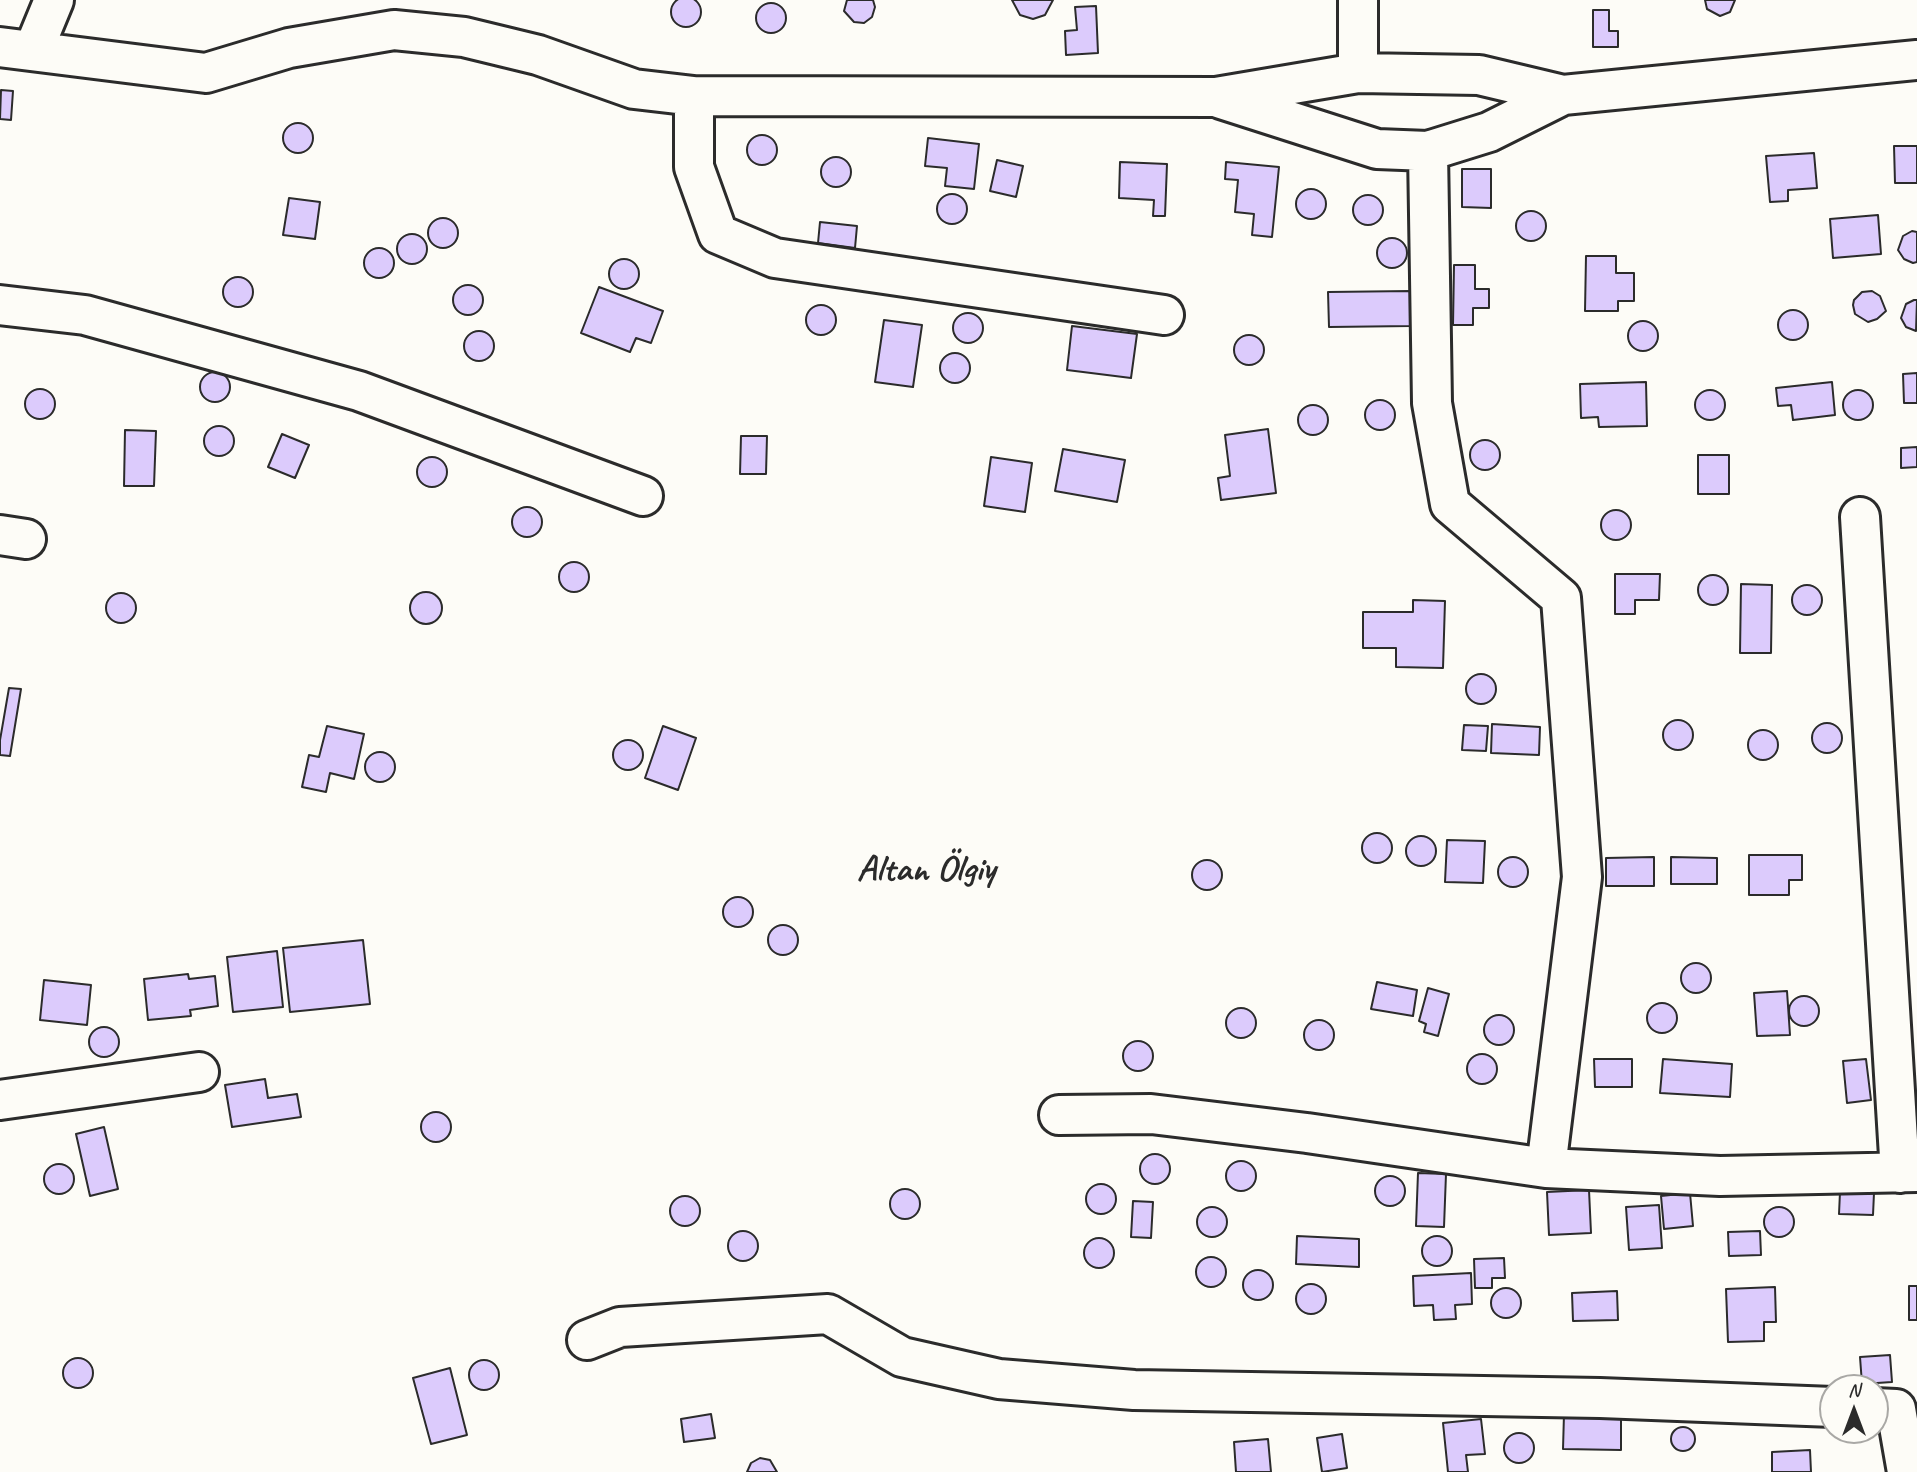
<!DOCTYPE html>
<html>
<head>
<meta charset="utf-8">
<style>
  body { margin:0 }
  #map { position:relative; width:1917px; height:1472px; overflow:hidden; background:#fdfcf7; font-family:Caveat,sans-serif }
  canvas { display:block }
  .north { position:absolute; left:1819px; top:1374px; width:70px; height:70px; box-sizing:border-box; background:#fdfcf7; border:2px solid #a9a8a5; border-radius:50%; rotate:0deg; font-size:19px; font-weight:700; line-height:28px; text-align:center; color:#2b2b2b }
  .north::after { content:''; display:block; margin:auto; width:24px; height:32px; background:#2b2b2b; clip-path:polygon(50% 0,100% 100%,50% 72%,0 100%) }
</style>
</head>
<body>
<div id="map">
<canvas width="1917" height="1472"></canvas>
<div class="north">N</div>
</div>
<script>
const context = document.querySelector('canvas').getContext('2d');
context.lineJoin = 'round';
function fill(path, color) { context.fillStyle = color; context.fill(path, 'evenodd'); }
function stroke(path, color, width, dash) { context.strokeStyle = color; context.lineWidth = width; context.lineCap = dash ? 'butt' : 'round'; context.setLineDash(dash || []); context.stroke(path); }
function drawText(font, color, halo, rows, align = 'center') {
  context.font = font + ' Caveat,sans-serif'; context.lineWidth = 7; context.setLineDash([]); context.textBaseline = 'middle'; context.strokeStyle = halo; context.fillStyle = color; for (const [text, x, y, turn = 0] of rows) {
    context.save(); context.translate(x, y); context.rotate((+turn || 0) * Math.PI / 180); context.textAlign = isNaN(turn) ? turn : align; if (halo) context.strokeText(text, 0, 0); context.fillText(text, 0, 0); context.restore();
  }
}
const building = new Path2D(`
  M671 12a15 15 0 1 1 30 0a15 15 0 1 1-30 0Z
  M847 0H873L875 7 872 17 864 23 854 22 844 11Z
  M1012 0H1053L1045 15 1033 19 1020 15Z
  M1705 0H1735L1730 12 1720 16 1707 9Z
  M756 18a15 15 0 1 1 30 0a15 15 0 1 1-30 0Z
  M1096 6 1098 53 1066 55 1065 31 1077 30 1075 7Z
  M1593 10H1609V31H1618V47H1593Z
  M1 90 13 91 11 120 0 119Z
  M283 138a15 15 0 1 1 30 0a15 15 0 1 1-30 0Z
  M747 150a15 15 0 1 1 30 0a15 15 0 1 1-30 0Z
  M928 138 979 144 974 189 945 186 947 168 925 166Z
  M1894 146H1917V183H1895Z
  M1814 153 1817 188 1788 190V201L1770 202 1766 156Z
  M821 172a15 15 0 1 1 30 0a15 15 0 1 1-30 0Z
  M997 160 1023 166 1016 197 990 191Z
  M1120 162 1167 164 1165 216H1153L1154 200 1119 198Z
  M1226 162 1279 167 1272 237 1252 235 1254 214 1235 212 1238 180 1225 179Z
  M1462 169H1491V208L1462 207Z
  M1296 204a15 15 0 1 1 30 0a15 15 0 1 1-30 0Z
  M937 209a15 15 0 1 1 30 0a15 15 0 1 1-30 0Z
  M1353 210a15 15 0 1 1 30 0a15 15 0 1 1-30 0Z
  M289 198 320 202 315 239 283 235Z
  M1516 226a15 15 0 1 1 30 0a15 15 0 1 1-30 0Z
  M1878 215 1881 254 1833 258 1830 219Z
  M428 233a15 15 0 1 1 30 0a15 15 0 1 1-30 0Z
  M820 222 857 226 855 248 818 243Z
  M1912 231 1917 232V262L1913 263 1904 259 1898 250 1903 236Z
  M397 249a15 15 0 1 1 30 0a15 15 0 1 1-30 0Z
  M1377 253a15 15 0 1 1 30 0a15 15 0 1 1-30 0Z
  M364 263a15 15 0 1 1 30 0a15 15 0 1 1-30 0Z
  M1586 256H1616V273H1634V301H1618V311H1585Z
  M609 274a15 15 0 1 1 30 0a15 15 0 1 1-30 0Z
  M1454 265H1475V289H1489V308H1473V325H1453Z
  M223 292a15 15 0 1 1 30 0a15 15 0 1 1-30 0Z
  M453 300a15 15 0 1 1 30 0a15 15 0 1 1-30 0Z
  M599 287 663 311 651 343 636 338 630 352 581 333Z
  M1411 291V326L1329 327 1328 292Z
  M1872 291 1880 296 1886 311 1877 319 1868 322 1855 314 1853 305 1854 300 1862 292Z
  M1914 300H1917L1916 331 1906 327 1901 318 1906 304Z
  M806 320a15 15 0 1 1 30 0a15 15 0 1 1-30 0Z
  M1778 325a15 15 0 1 1 30 0a15 15 0 1 1-30 0Z
  M953 328a15 15 0 1 1 30 0a15 15 0 1 1-30 0Z
  M884 320 922 325 913 387 875 382Z
  M1628 336a15 15 0 1 1 30 0a15 15 0 1 1-30 0Z
  M1072 326 1137 334 1131 378 1067 370Z
  M464 346a15 15 0 1 1 30 0a15 15 0 1 1-30 0Z
  M1234 350a15 15 0 1 1 30 0a15 15 0 1 1-30 0Z
  M940 368a15 15 0 1 1 30 0a15 15 0 1 1-30 0Z
  M200 387a15 15 0 1 1 30 0a15 15 0 1 1-30 0Z
  M1917 373V403H1904L1903 374Z
  M1646 382 1647 426 1599 427 1598 417 1581 418 1580 384Z
  M1832 382 1835 415 1793 420 1791 405 1778 406 1776 388Z
  M25 404a15 15 0 1 1 30 0a15 15 0 1 1-30 0Z
  M1843 405a15 15 0 1 1 30 0a15 15 0 1 1-30 0Z
  M1695 405a15 15 0 1 1 30 0a15 15 0 1 1-30 0Z
  M1365 415a15 15 0 1 1 30 0a15 15 0 1 1-30 0Z
  M1298 420a15 15 0 1 1 30 0a15 15 0 1 1-30 0Z
  M204 441a15 15 0 1 1 30 0a15 15 0 1 1-30 0Z
  M1268 429 1276 493 1221 500 1218 478 1230 476 1225 435Z
  M125 430 156 431 154 486H124Z
  M282 434 309 445 295 478 268 467Z
  M741 436H767L766 474H740Z
  M1470 455a15 15 0 1 1 30 0a15 15 0 1 1-30 0Z
  M1917 447V467L1901 468V448Z
  M1063 449 1125 460 1117 502 1055 491Z
  M1698 455H1729V494H1698Z
  M417 472a15 15 0 1 1 30 0a15 15 0 1 1-30 0Z
  M991 457 1032 463 1025 512 984 506Z
  M512 522a15 15 0 1 1 30 0a15 15 0 1 1-30 0Z
  M1601 525a15 15 0 1 1 30 0a15 15 0 1 1-30 0Z
  M559 577a15 15 0 1 1 30 0a15 15 0 1 1-30 0Z
  M1615 574H1660L1659 600H1635V614H1615Z
  M1698 590a15 15 0 1 1 30 0a15 15 0 1 1-30 0Z
  M1741 584 1772 585 1771 653H1740Z
  M1792 600a15 15 0 1 1 30 0a15 15 0 1 1-30 0Z
  M410 608a16 16 0 1 1 32 0a16 16 0 1 1-32 0Z
  M106 608a15 15 0 1 1 30 0a15 15 0 1 1-30 0Z
  M1413 600 1445 601 1443 668 1396 667V648H1363V612H1413Z
  M1466 689a15 15 0 1 1 30 0a15 15 0 1 1-30 0Z
  M9 688 21 689 10 756 0 755V740Z
  M1663 735a15 15 0 1 1 30 0a15 15 0 1 1-30 0Z
  M1812 738a15 15 0 1 1 30 0a15 15 0 1 1-30 0Z
  M1492 724 1540 727 1539 755 1491 753Z
  M1464 725 1488 726 1486 751 1462 750Z
  M327 726 364 734 354 779 330 773 326 792 302 787 309 755 319 757Z
  M663 726 696 738 678 790 645 778Z
  M1748 745a15 15 0 1 1 30 0a15 15 0 1 1-30 0Z
  M613 755a15 15 0 1 1 30 0a15 15 0 1 1-30 0Z
  M365 767a15 15 0 1 1 30 0a15 15 0 1 1-30 0Z
  M1362 848a15 15 0 1 1 30 0a15 15 0 1 1-30 0Z
  M1406 851a15 15 0 1 1 30 0a15 15 0 1 1-30 0Z
  M1447 840 1485 841 1483 883 1445 882Z
  M1749 855H1802V880H1789V895H1749Z
  M1498 872a15 15 0 1 1 30 0a15 15 0 1 1-30 0Z
  M1654 857V886H1606V858Z
  M1671 857 1717 858V884H1671Z
  M1192 875a15 15 0 1 1 30 0a15 15 0 1 1-30 0Z
  M723 912a15 15 0 1 1 30 0a15 15 0 1 1-30 0Z
  M768 940a15 15 0 1 1 30 0a15 15 0 1 1-30 0Z
  M363 940 370 1004 290 1012 283 948Z
  M277 951 283 1007 233 1012 227 957Z
  M1681 978a15 15 0 1 1 30 0a15 15 0 1 1-30 0Z
  M188 974 189 979 215 976 218 1006 190 1010 191 1016 148 1020 144 979Z
  M44 980 91 985 87 1025 40 1020Z
  M1377 982 1417 990 1413 1016 1371 1009Z
  M1428 988 1449 994 1438 1036 1424 1032 1426 1024 1419 1021Z
  M1787 991 1790 1035 1757 1036 1754 993Z
  M1789 1011a15 15 0 1 1 30 0a15 15 0 1 1-30 0Z
  M1647 1018a15 15 0 1 1 30 0a15 15 0 1 1-30 0Z
  M1226 1023a15 15 0 1 1 30 0a15 15 0 1 1-30 0Z
  M1484 1030a15 15 0 1 1 30 0a15 15 0 1 1-30 0Z
  M1304 1035a15 15 0 1 1 30 0a15 15 0 1 1-30 0Z
  M89 1042a15 15 0 1 1 30 0a15 15 0 1 1-30 0Z
  M1123 1056a15 15 0 1 1 30 0a15 15 0 1 1-30 0Z
  M1467 1069a15 15 0 1 1 30 0a15 15 0 1 1-30 0Z
  M1594 1059H1632V1087H1595Z
  M1663 1059 1732 1064 1730 1097 1660 1093Z
  M1866 1059 1871 1100 1847 1103 1843 1061Z
  M265 1079 268 1098 297 1094 301 1117 232 1127 225 1085Z
  M421 1127a15 15 0 1 1 30 0a15 15 0 1 1-30 0Z
  M104 1127 118 1189 90 1196 76 1134Z
  M1140 1169a15 15 0 1 1 30 0a15 15 0 1 1-30 0Z
  M1226 1176a15 15 0 1 1 30 0a15 15 0 1 1-30 0Z
  M44 1179a15 15 0 1 1 30 0a15 15 0 1 1-30 0Z
  M1418 1173 1446 1174 1444 1227 1416 1226Z
  M1375 1191a15 15 0 1 1 30 0a15 15 0 1 1-30 0Z
  M1086 1199a15 15 0 1 1 30 0a15 15 0 1 1-30 0Z
  M890 1204a15 15 0 1 1 30 0a15 15 0 1 1-30 0Z
  M1589 1190 1591 1233 1549 1235 1547 1192Z
  M1840 1192 1874 1193 1873 1215 1839 1214Z
  M1690 1193 1693 1226 1664 1229 1661 1196Z
  M670 1211a15 15 0 1 1 30 0a15 15 0 1 1-30 0Z
  M1133 1201 1153 1202 1151 1238 1131 1237Z
  M1659 1205 1662 1248 1629 1250 1626 1207Z
  M1197 1222a15 15 0 1 1 30 0a15 15 0 1 1-30 0Z
  M1764 1222a15 15 0 1 1 30 0a15 15 0 1 1-30 0Z
  M728 1246a15 15 0 1 1 30 0a15 15 0 1 1-30 0Z
  M1760 1231 1761 1255 1729 1256 1728 1232Z
  M1422 1251a15 15 0 1 1 30 0a15 15 0 1 1-30 0Z
  M1297 1236 1359 1239V1267L1296 1264Z
  M1084 1253a15 15 0 1 1 30 0a15 15 0 1 1-30 0Z
  M1196 1272a15 15 0 1 1 30 0a15 15 0 1 1-30 0Z
  M1504 1258 1505 1278H1492V1288H1475L1474 1259Z
  M1243 1285a15 15 0 1 1 30 0a15 15 0 1 1-30 0Z
  M1471 1273 1472 1304 1455 1305 1456 1319 1434 1320 1433 1305 1414 1306 1413 1276Z
  M1296 1299a15 15 0 1 1 30 0a15 15 0 1 1-30 0Z
  M1909 1286H1917V1320H1909Z
  M1775 1287 1776 1322H1764V1341L1728 1342 1726 1289Z
  M1491 1303a15 15 0 1 1 30 0a15 15 0 1 1-30 0Z
  M1617 1291 1618 1320 1573 1321 1572 1293Z
  M1890 1355 1892 1382 1862 1384 1860 1357Z
  M63 1373a15 15 0 1 1 30 0a15 15 0 1 1-30 0Z
  M469 1375a15 15 0 1 1 30 0a15 15 0 1 1-30 0Z
  M450 1368 467 1435 431 1444 413 1378Z
  M711 1414 715 1438 684 1442 681 1419Z
  M1564 1414H1621V1450L1563 1449Z
  M1481 1419 1485 1454 1466 1455 1468 1472H1448L1443 1423Z
  M1671 1439a12 12 0 1 1 24 0a12 12 0 1 1-24 0Z
  M1504 1448a15 15 0 1 1 30 0a15 15 0 1 1-30 0Z
  M1342 1434 1347 1468 1322 1472 1317 1438Z
  M1268 1439 1271 1472H1236L1234 1442Z
  M1810 1450 1811 1472H1772V1452Z
  M760 1458 770 1460 777 1472H747L751 1463Z`);
fill(building, '#dccbfc');
stroke(building, '#2b2b2b', 2);
const minor = new Path2D(`
  M0 47 206 73 289 48 394 30 464 37 538 55 634 89 694 96 1216 97 1358 73 1479 75 1563 95 1917 60
  M33 51 54 0
  M1358 73V0
  M694 96V167L718 234 775 258 1164 315
  M1221 99 1377 149 1428 151 1489 132 1563 95
  M1428 151 1432 403 1450 504 1561 598 1582 877 1546 1168
  M0 305 85 315 359 391 643 496
  M1860 517 1900 1173
  M0 535 26 539
  M0 1100 199 1072
  M1059 1115 1151 1114 1307 1133 1546 1168 1720 1176 1917 1172
  M587 1340 620 1327 828 1314 902 1357 999 1379 1134 1390 1600 1398 1833 1407
  M1875 1408 1896 1409 1907 1472`);
stroke(minor, '#2b2b2b', 44);
stroke(minor, '#fdfcf7', 38);
drawText('bold 37px', '#2b2b2b', '#fdfcf7', [
  ["Altan Ölgiy",926,870]
]);
</script>
</body>
</html>
